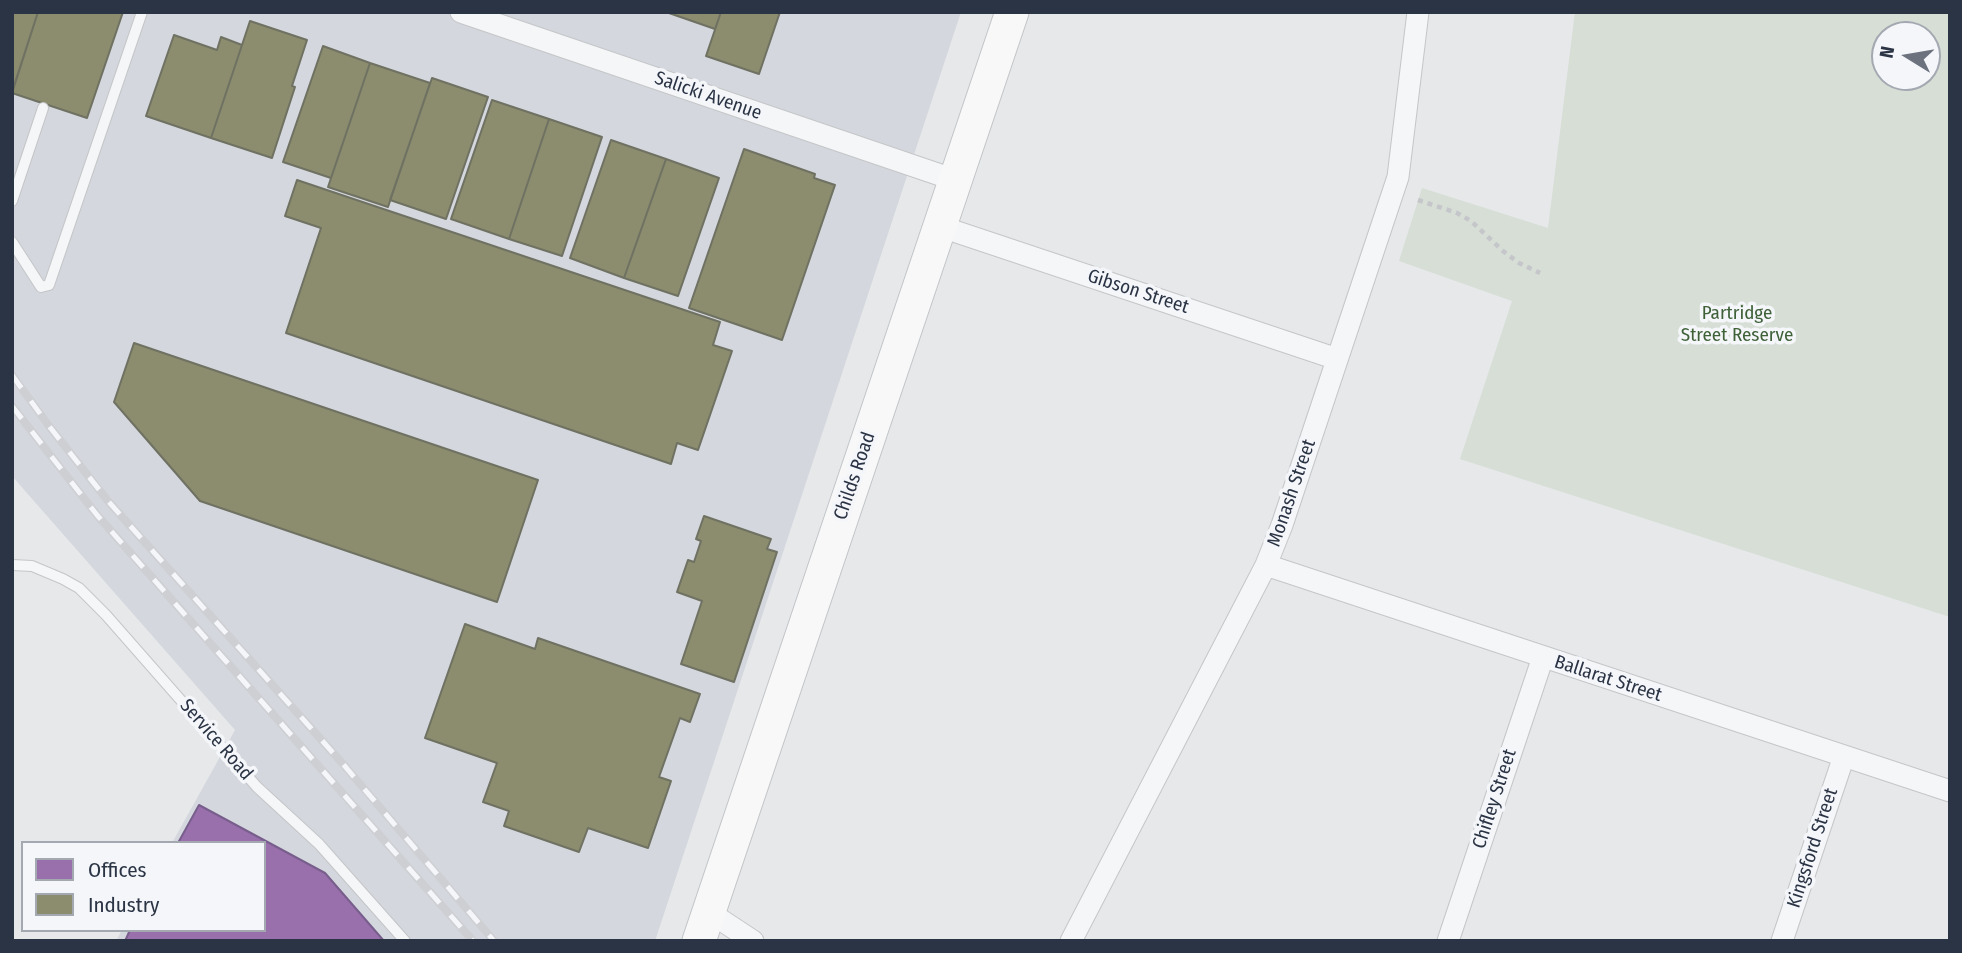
<!DOCTYPE html>
<html>
<head>
<meta charset="utf-8">
<style>
  body { margin:0 }
  #map { position:relative; width:1962px; height:953px; overflow:hidden; background:#e6e8ea; font-family:"Fira Sans Condensed",sans-serif }
  canvas { display:block }
  .frame { position:absolute; inset:0; border:14px solid #2b3445; pointer-events:none }
  .legend { position:absolute; left:21px; top:841px; width:245px; height:91px; box-sizing:border-box; background:#f4f6f9; border:2px solid #a4a8b1; margin:0; padding:9px 12px; list-style:none; font-size:21px; color:#2b3445 }
  .legend li { display:flex; align-items:center; gap:14px; height:35px }
  .legend b { width:35px; border:2px solid #a4a8b1 }
  .north { position:absolute; left:1871px; top:21px; width:70px; height:70px; box-sizing:border-box; background:#f4f6f9; border:2px solid #a4a8b1; border-radius:50%; rotate:281deg; font-size:19px; font-weight:700; line-height:28px; text-align:center; color:#2b3445 }
  .north::after { content:''; display:block; margin:auto; width:24px; height:32px; background:#6c737f; clip-path:polygon(50% 0,100% 100%,50% 72%,0 100%) }
</style>
</head>
<body>
<div id="map">
<canvas width="1962" height="953"></canvas>
<div class="frame"></div>
<ul class="legend">
<li><b style="height:19px;background:#9970ab"></b>Offices</li>
<li><b style="height:19px;background:#8c8c6e"></b>Industry</li>
</ul>
<div class="north">N</div>
</div>
<script>
const context = document.querySelector('canvas').getContext('2d');
context.lineJoin = 'round';
function fill(path, color) { context.fillStyle = color; context.fill(path, 'evenodd'); }
function stroke(path, color, width, dash) { context.strokeStyle = color; context.lineWidth = width; context.lineCap = dash ? 'butt' : 'round'; context.setLineDash(dash || []); context.stroke(path); }
function drawText(font, color, halo, rows, align = 'center') {
  context.font = font + ' "Fira Sans Condensed",sans-serif'; context.lineWidth = 7; context.setLineDash([]); context.textBaseline = 'middle'; context.strokeStyle = halo; context.fillStyle = color; for (const [text, x, y, turn = 0] of rows) {
    context.save(); context.translate(x, y); context.rotate((+turn || 0) * Math.PI / 180); context.textAlign = isNaN(turn) ? turn : align; if (halo) context.strokeText(text, 0, 0); context.fillText(text, 0, 0); context.restore();
  }
}
fill(new Path2D(`
  M12 12H961L655 941H116L122 930H264V843H172L235 730 12 476Z`), '#d4d7dd');
fill(new Path2D(`
  M1575 12H1950V617L1460 459 1512 301 1399 261 1422 188 1548 228ZM1885 35H1927V77H1885Z`), '#d6ded6');
const offices = new Path2D(`
  M199 805 325 873 384 941H125L130 930H264V843H178Z`);
fill(offices, '#9970ab');
stroke(offices, '#785e8c', 2);
const industry = new Path2D(`
  M12 12H38L12 92Z
  M38 12H123L87 118 12 93Z
  M666 12H721L715 29Z
  M721 12H780L759 74 706 56Z
  M250 21 307 40 292 86 295 87 272 158 211 138Z
  M174 35 217 50 221 37 242 45 211 138 146 116Z
  M323 46 370 63 331 178 283 162Z
  M370 63 430 83 388 207 328 187Z
  M432 78 488 97 446 219 390 200Z
  M492 100 549 119 509 239 451 219Z
  M549 119 602 137 562 256 509 239Z
  M611 140 666 159 624 278 570 258Z
  M744 149 815 174 814 178 835 185 782 340 689 308Z
  M666 159 719 178 678 296 624 278Z
  M297 180 720 322 713 345 732 351 698 450 677 443 671 464 286 333 321 228 285 216Z
  M134 343 538 480 497 602 200 501 114 402Z
  M704 516 771 539 767 549 777 552 734 682 681 664 702 601 677 592 688 560 694 562 701 541 696 539Z
  M465 624 535 649 538 638 700 694 690 722 680 718 659 777 671 781 648 848 588 828 579 852 504 826 509 811 483 802 497 763 425 738Z`);
fill(industry, '#8c8c6e');
stroke(industry, '#6f7262', 2);
const service = new Path2D(`
  M12 201 43 108
  M12 242 41 287 49 285 142 12
  M12 565 32 566 63 579 79 588 106 615 257 787 319 844 405 941`);
const minor = new Path2D(`
  M461 12 955 180
  M939 226 1337 359
  M1266 565 1950 791
  M709 912 753 941
  M1071 941 1266 565 1282 525 1398 177 1418 12
  M1448 941 1543 657
  M1782 941 1844 756`);
const primary = new Path2D(`
  M699 941 1012 12`);
stroke(service, '#c4c6c8', 12);
stroke(minor, '#c4c6c8', 23);
stroke(primary, '#c2c5c8', 35);
stroke(new Path2D(`
  M1418 200 1457 213 1471 221 1503 251 1519 263 1540 273`), '#c5c6ca', 4.5, [5, 5]);
stroke(service, '#f5f6f7', 10);
stroke(minor, '#f5f6f7', 21);
stroke(primary, '#f8f8f8', 33);
const rail = new Path2D(`
  M12 375 49 426 108 501 343 764 494 941
  M12 406 97 515 473 941`);
stroke(rail, '#cecfd2', 8);
stroke(rail, '#f4f6f9', 5, [16]);
drawText('19px', '#2b3445', '#f4f6f9', [
  ["Salicki Avenue",708,96,19],
  ["Gibson Street",1138,292,18],
  ["Childs Road",855,476,-71],
  ["Monash Street",1292,493,-71],
  ["Ballarat Street",1608,679,18],
  ["Service Road",216,740,49],
  ["Chifley Street",1495,799,-72],
  ["Kingsford Street",1813,848,-72]
]);
drawText('19px', '#3f6138', '#f4f6f9', [
  ["Partridge",1737,314],
  ["Street Reserve",1737,336]
]);
</script>
</body>
</html>
